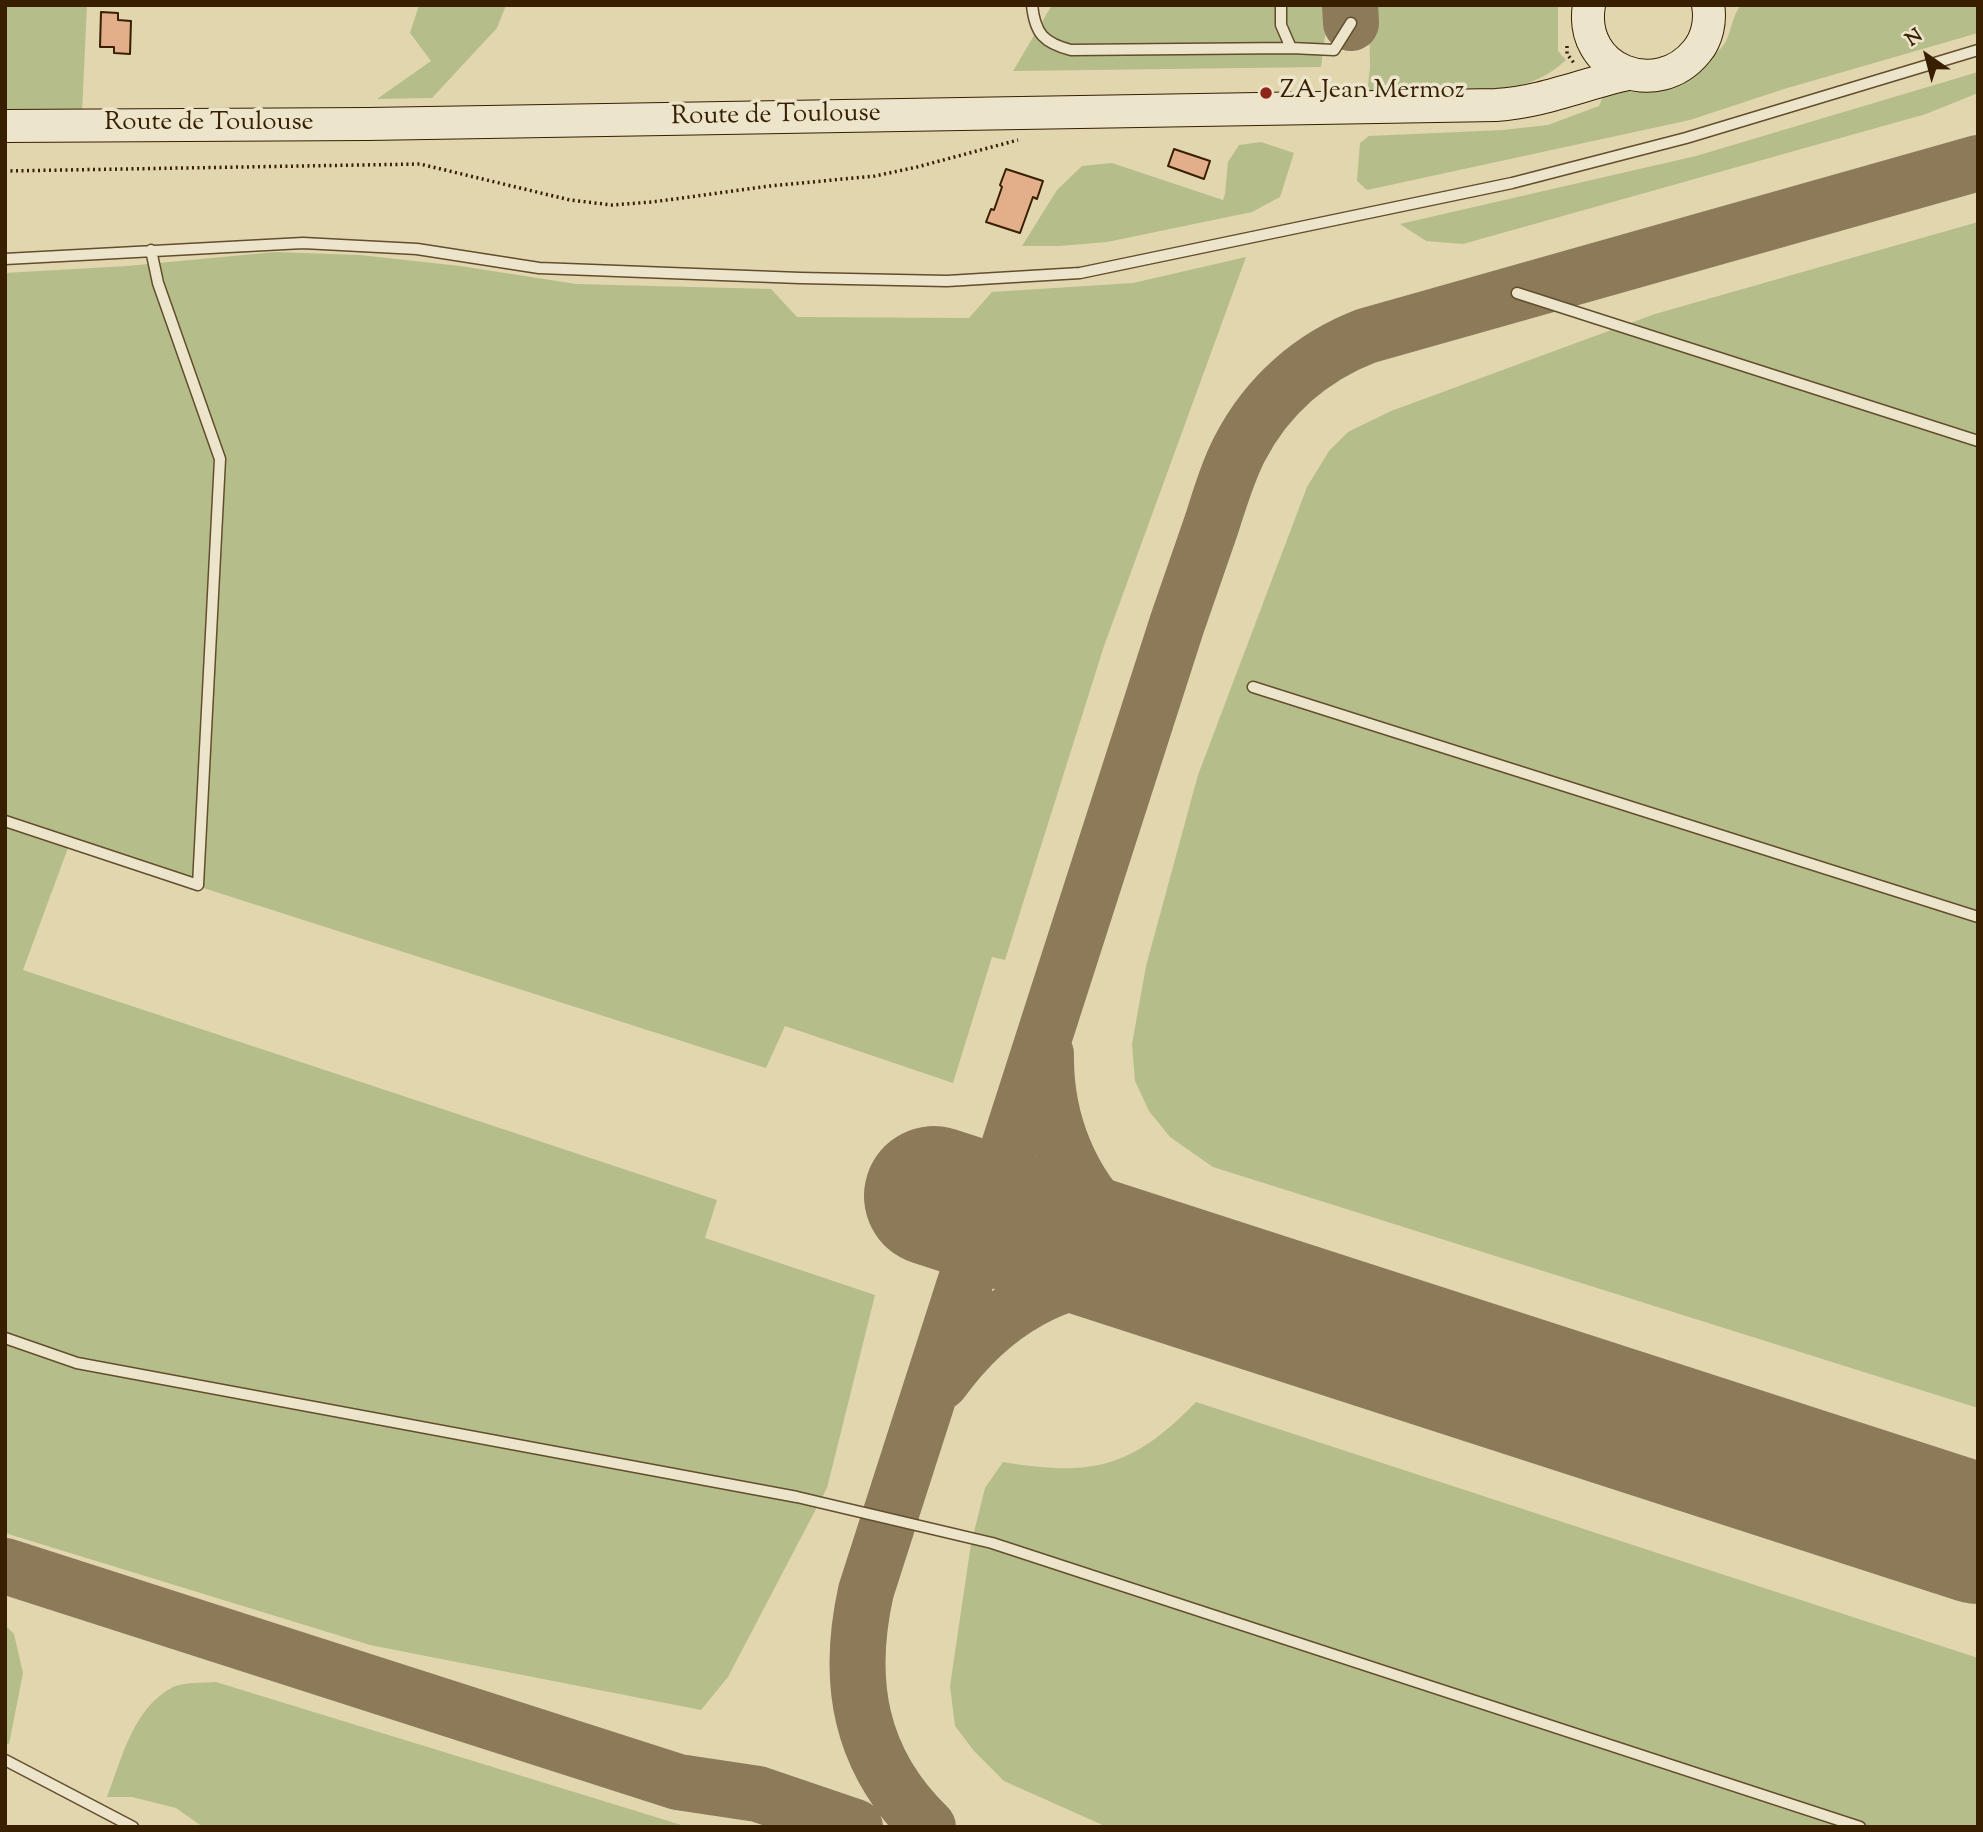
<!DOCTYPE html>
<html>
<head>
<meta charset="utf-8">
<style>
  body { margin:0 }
  #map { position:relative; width:1983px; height:1832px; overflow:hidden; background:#e2d6af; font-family:"Sorts Mill Goudy",serif }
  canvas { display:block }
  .frame { position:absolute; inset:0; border:7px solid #371f00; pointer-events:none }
  .north { position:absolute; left:1892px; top:21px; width:70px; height:70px; -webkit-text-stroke:5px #ece4cb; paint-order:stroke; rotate:325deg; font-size:19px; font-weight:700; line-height:28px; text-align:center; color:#371f00 }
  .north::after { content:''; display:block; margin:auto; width:24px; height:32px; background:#371f00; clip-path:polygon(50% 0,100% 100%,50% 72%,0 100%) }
</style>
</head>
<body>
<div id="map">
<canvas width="1983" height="1832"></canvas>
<div class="frame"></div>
<div class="north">N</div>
</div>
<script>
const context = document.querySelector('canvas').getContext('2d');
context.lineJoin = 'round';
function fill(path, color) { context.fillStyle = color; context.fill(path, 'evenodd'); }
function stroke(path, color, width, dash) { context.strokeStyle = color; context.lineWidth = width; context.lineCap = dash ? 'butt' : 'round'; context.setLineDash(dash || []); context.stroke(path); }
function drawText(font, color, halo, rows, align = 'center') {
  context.font = font + ' "Sorts Mill Goudy",serif'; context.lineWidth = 7; context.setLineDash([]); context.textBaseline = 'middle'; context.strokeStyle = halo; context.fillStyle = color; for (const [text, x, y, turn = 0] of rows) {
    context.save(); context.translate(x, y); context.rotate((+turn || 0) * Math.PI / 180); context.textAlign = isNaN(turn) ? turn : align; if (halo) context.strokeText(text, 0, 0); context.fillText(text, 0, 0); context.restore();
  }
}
fill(new Path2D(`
  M5 5H87L82 112H5Z
  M419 5H506L497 28 432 98 377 99 431 61 410 33Z
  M1052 5H1329L1321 67 1013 71Z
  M1369 5H1558V51L1566 60C1532 92 1492 90 1448 91 1421 92 1394 93 1367 94L1370 67Z
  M1741 5H1978V33L1784 89 1690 120 1367 190 1357 181 1360 143 1369 136 1503 130 1548 125 1599 106 1603 96 1601 86C1646 88 1679 95 1712 57 1717 52 1723 47 1726 41 1732 29 1732 16 1741 5Z
  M1978 72V93L1926 114 1463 244 1426 241 1400 224 1696 156Z
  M1261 142 1294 153 1280 197 1252 212 1107 242 1059 246H1022L1057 190 1082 166 1112 163 1223 200 1225 194 1228 162 1239 145Z
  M1978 222V1408L1213 1167 1170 1137 1149 1111 1135 1081 1132 1044 1146 966 1198 775 1307 487 1329 451 1348 432 1391 411 1655 314Z
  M275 252 360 255 460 266 576 284 771 289 797 317 969 318 992 292 1133 283 1246 257 1104 646 1005 960 992 957 953 1083 785 1026 766 1068 69 845 23 970 717 1200 705 1238 875 1295 827 1488 728 1677 701 1710 370 1645 5 1533V273L127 266Z
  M1196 1402 1978 1658V1827H1107L1004 1781 974 1751 955 1726 950 1686 971 1544 985 1488 1003 1462C1092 1477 1132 1468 1196 1402Z
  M5 1625 14 1634 23 1673 9 1744 5 1743Z
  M216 1682 688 1827H203L176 1808 132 1797H107C122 1758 133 1708 173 1687 184 1682 203 1683 216 1682Z`), '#b5bd8a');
stroke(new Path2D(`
  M1350 5 1351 23
  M1046 1054C1045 1120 1070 1184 1119 1229 1139 1248 1162 1262 1184 1277
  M941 1382C990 1314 1057 1272 1141 1273 1156 1273 1170 1276 1184 1277
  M5 1566 678 1782 758 1794 855 1827
  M928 1827C859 1760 846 1681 866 1591L1177 624C1189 590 1200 557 1212 523 1220 498 1228 471 1240 448 1267 396 1311 357 1366 336L1978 163`), '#8c7a58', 56);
stroke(new Path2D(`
  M934 1196 1978 1534`), '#8c7a58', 140);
const building = new Path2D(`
  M101 12 118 13V20L131 21 130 54 114 53V47H100Z
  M1174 149 1210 161 1204 179 1168 166Z
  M1006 169 1043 181 1037 199 1033 197 1020 233 986 222 991 209 994 210 1002 187 1000 185Z`);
fill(building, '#e3ae8a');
stroke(building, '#371f00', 2);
const service = new Path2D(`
  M1032 5C1035 34 1044 43 1071 50L1291 48
  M1281 5V25L1291 48 1334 50 1351 23
  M5 259 303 243 417 249 539 268 800 278 947 281 1080 273 1512 183 1686 138 1978 50
  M1517 293 1978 441
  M1253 687 1978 917
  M5 821 198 885 220 459 158 283 151 250
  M5 1338 77 1363 797 1497 992 1543 1860 1827
  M5 1760 133 1827`);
const secondary = new Path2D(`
  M1589 5C1578 70 1657 101 1697 51 1707 39 1711 21 1708 5
  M5 126 368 124 1496 105C1543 102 1583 84 1628 74`);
stroke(service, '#624d2c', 13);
stroke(secondary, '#371f00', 34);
stroke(new Path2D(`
  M1567 46V54L1574 63
  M5 171 420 164 570 200 612 205 652 202 770 186 875 176 917 167 1018 140`), '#371f00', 3.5, [2, 3.5]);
stroke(service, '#ece4cb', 10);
stroke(secondary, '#ece4cb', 32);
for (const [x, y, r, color] of [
  [1266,93,7,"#8f2418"]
]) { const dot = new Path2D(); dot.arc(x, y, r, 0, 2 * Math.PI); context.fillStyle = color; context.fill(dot); stroke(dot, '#ece4cb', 2.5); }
drawText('26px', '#371f00', '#ece4cb', [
  ["ZA Jean Mermoz",1280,93]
], 'left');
drawText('26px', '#371f00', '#ece4cb', [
  ["Route de Toulouse",776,117,-1],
  ["Route de Toulouse",209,125]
]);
</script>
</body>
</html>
